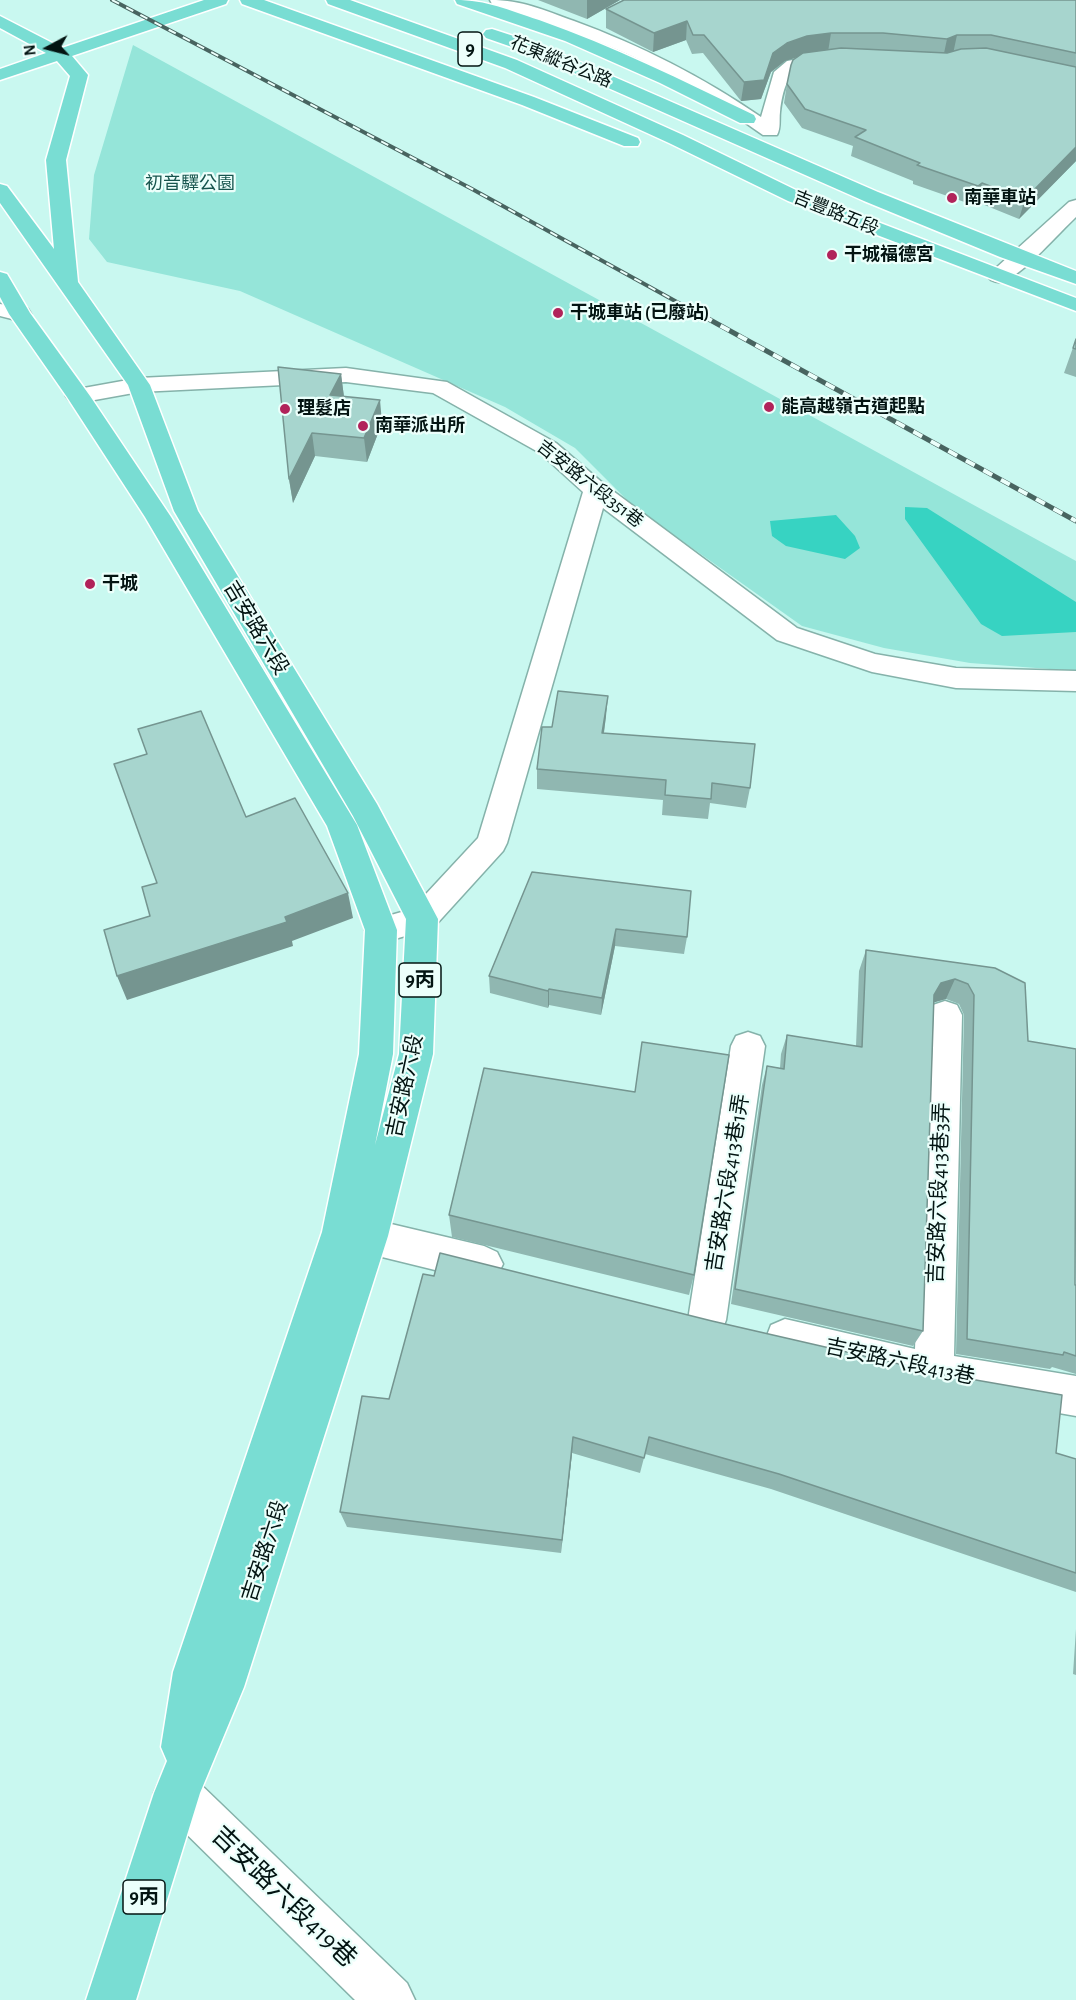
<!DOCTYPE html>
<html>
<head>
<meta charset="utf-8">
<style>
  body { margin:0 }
  #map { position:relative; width:1076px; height:2000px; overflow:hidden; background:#c9f8f0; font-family:"Alegreya Sans",sans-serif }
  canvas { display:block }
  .north { position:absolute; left:18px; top:18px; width:60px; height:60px; -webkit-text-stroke:4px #ecfffb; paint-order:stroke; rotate:263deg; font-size:16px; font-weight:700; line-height:24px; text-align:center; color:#031412 }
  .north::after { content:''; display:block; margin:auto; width:21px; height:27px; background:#031412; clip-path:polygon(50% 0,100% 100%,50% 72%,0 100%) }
</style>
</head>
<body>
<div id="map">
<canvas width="1076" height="2000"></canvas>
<div class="north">N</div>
</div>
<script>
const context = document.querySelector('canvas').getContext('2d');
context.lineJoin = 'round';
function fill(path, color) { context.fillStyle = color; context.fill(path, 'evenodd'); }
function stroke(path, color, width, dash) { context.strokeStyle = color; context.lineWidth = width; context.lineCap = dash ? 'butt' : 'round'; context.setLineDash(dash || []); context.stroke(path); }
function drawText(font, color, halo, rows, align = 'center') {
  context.font = font + ' "Alegreya Sans","Noto Sans TC",sans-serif'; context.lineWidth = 4.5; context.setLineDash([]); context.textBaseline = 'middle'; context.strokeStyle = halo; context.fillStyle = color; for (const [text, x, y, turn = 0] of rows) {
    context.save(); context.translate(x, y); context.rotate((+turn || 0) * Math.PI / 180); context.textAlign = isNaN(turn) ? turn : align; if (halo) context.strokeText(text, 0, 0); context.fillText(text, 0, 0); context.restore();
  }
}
fill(new Path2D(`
  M133 45 1076 561V671L970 663 884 648 802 626 633 506 575 448 505 407 240 291 107 262 89 239 94 175Z`), '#95e5d9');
fill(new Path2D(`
  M905 507 927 508 1076 602V632L1002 636 981 624 905 519Z
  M836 515 855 536 860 548 845 559 786 546 772 536 770 521Z`), '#37d3c2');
const minor = new Path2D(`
  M490 0C523 0 543 10 574 21 642 46 701 76 761 117L774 72 787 61 834 53 840 54 843 58 840 62C800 72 786 62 780 112 779 120 781 128 777 135H763C738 118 714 99 687 84 626 49 558 26 492 4Z
  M1076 200V217C1058 234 1026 271 1005 281 1000 283 995 282 991 280L987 276 1069 202Z
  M0 304 28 309 31 314 28 319 20 321 0 316Z
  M346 368 447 382 556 443 605 485 797 628 875 654 956 668 1076 671V691L956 688 872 672 777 640 603 508 507 843 503 851 433 928 381 943 370 939 365 930 370 921 412 909 478 838 583 492 540 453 433 393 346 382 139 392 78 403 70 401 66 396 70 391 78 389 139 378Z
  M945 1001 957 1005 962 1015 954 1356 1076 1376V1416L934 1391 785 1357 771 1351 766 1338 771 1325 785 1319 915 1349 928 1015 933 1005Z
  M748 1032 760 1036 765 1046 726 1320 721 1333 707 1338 693 1333 688 1320 731 1046 736 1036Z
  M342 1215 370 1219 484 1246 497 1252 503 1264 497 1276 484 1282 329 1244 324 1232 329 1220Z
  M177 1770 193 1777 407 1983 415 2000H355L161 1809 154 1793 161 1777Z`);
const major = new Path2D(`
  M204 0H228L226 4 72 56 88 75 66 160 78 282 150 385 198 511 377 804 438 919 433 1054 388 1236 244 1687 200 1793 136 2000H86L154 1793 167 1761 161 1747 173 1672 322 1232 359 1054 365 930 327 826 145 517 67 397 9 314 0 297V272L7 274 30 313 90 396 171 517 357 825 397 930 393 1054 375 1145 399 1054 406 919 353 816 174 511 128 385 0 203V184L7 186 54 249 46 160 70 76 57 61 0 80V69L46 53 0 28V16L62 48Z
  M240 0H264L534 97 638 138 640 142 638 146H624L522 105 242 4Z
  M326 0H350L517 60 683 135 802 193 1076 298V311L788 201 669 143 505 68 328 4Z
  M455 0C487 0 508 10 539 20 613 46 683 81 754 115L756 119 754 123H740L660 83 565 41 457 4Z
  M492 29 541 45 878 192 1076 271V284L1000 257 864 201 529 53 486 38 483 34 486 30Z`);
stroke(minor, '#85b2aa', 3);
stroke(major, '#fff', 3);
fill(minor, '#fff');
fill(major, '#79ddd3');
const railFar1 = new Path2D(`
  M112 0 472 189 706 318`);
const rail = new Path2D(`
  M703 316 1076 521`);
stroke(railFar1, '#486460', 4);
stroke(rail, '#486460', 5);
stroke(railFar1, '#ecfffb', 2, [8]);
stroke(rail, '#ecfffb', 4, [10]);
fill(new Path2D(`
  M538 0H620L587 19Z
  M1076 0V161L1019 219 977 202 973 205 913 184V181L851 156 853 146 802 128 784 103 787 84 797 57 785 61 771 72 761 99 741 101 703 53 692 54 686 40 653 52 606 28V9Z
  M1076 339V377L1064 373Z
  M341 374 344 397 382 423 367 462 315 456 293 503 289 479Z
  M606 716 604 733 750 788 746 808 710 803 708 819 662 815 663 800 537 789V769L552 727Z
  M532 872 687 937 684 954 615 946 601 1015 549 1005 548 1008 490 993 489 976Z
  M866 950 995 968 1028 1041 1076 1049 1075 1285H1076V1374L1052 1367 1050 1369 956 1354 964 1015 959 1004 946 999 934 1002 923 1331 913 1346 731 1304 762 1085 767 1066 780 1068 781 1054 787 1035 856 1046 859 971Z
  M635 1092 694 1275 689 1295 452 1237 449 1215Z
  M389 1399 1056 1453 1076 1459V1592L771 1489 645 1454 640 1473 572 1453 561 1553 347 1527 340 1512Z
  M1076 1629V1675L1073 1674Z`), '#90b7b1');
fill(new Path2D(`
  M587 0H620L587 19Z
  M687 21 686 40 653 52 654 33Z
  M831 33 828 52 805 55 785 61 771 72 761 99 741 101 744 82 773 53 787 43 807 36Z
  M957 35 953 54 943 58 947 39Z
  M1076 147V161L1019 219 1025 199Z
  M982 183 977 202 973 205 978 186Z
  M341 374 344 397 330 395Z
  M380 400 382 423 367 462 364 438Z
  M312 433 315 456 293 503 289 479Z
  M608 696 606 716 601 753 602 733Z
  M348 893 353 918 292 941 293 946 127 1000 117 976Z
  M616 929 615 946 601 1015 602 998Z
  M955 979 946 999 932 1003 934 995 941 983Z
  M549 989V1005L548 1008V991Z
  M573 1437 572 1453 561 1553 562 1540Z`), '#759590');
const building = new Path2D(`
  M624 0H1076V53L991 35H957L947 39 883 33H831L807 36 787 43 773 53 764 80 744 82 704 35H693L687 21 654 33 606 9Z
  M841 48 947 53 961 49 986 48 1076 67V147L1025 199 982 183 978 186 917 165 920 163 855 137 866 130 805 109 787 84 791 65 793 60 803 53Z
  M1076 339V349L1073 348Z
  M278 367 341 374 330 395 380 400 364 438 312 433 289 479Z
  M558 691 608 696 602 733 755 744 750 788 712 783 711 799 665 795 666 780 537 769 542 727H552Z
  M201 711 246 817 295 798 348 893 285 917 287 922 117 976 104 930 150 916 142 887 157 883 114 764 147 754 138 729Z
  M532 872 691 891 687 937 616 929 602 998 549 989 548 991 489 976Z
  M866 950 995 968 1025 983 1028 1041 1076 1049 1075 1285H1076V1356L1064 1352 1063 1355 967 1339 974 995 968 984 955 979 941 983 934 995 923 1331 735 1289 767 1066 784 1069 787 1035 862 1047Z
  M642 1042 729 1055 694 1275 449 1215 484 1068 635 1092Z
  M440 1253 712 1321 947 1375 1062 1395 1056 1453 1076 1459V1573L779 1474 649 1437 644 1458 573 1437 562 1540 340 1512 362 1396 389 1399 423 1274 434 1276Z`);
fill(building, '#a7d5ce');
stroke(building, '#759590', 1.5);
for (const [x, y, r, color] of [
  [952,198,6,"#b1235a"],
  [832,255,6,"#b1235a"],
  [558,313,6,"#b1235a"],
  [769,407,6,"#b1235a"],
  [285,409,6,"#b1235a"],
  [363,426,6,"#b1235a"],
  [90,584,6,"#b1235a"]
]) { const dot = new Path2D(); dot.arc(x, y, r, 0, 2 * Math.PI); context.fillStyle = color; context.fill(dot); stroke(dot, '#ecfffb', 2); }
drawText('18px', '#031412', '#ecfffb', [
  ["花東縱谷公路",561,62,22],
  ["吉豐路五段",836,213,22],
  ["吉安路六段351巷",590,484,38]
]);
drawText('18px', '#17554e', '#ecfffb', [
  ["初音驛公園",190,184]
]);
drawText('bold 18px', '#031412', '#ecfffb', [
  ["南華車站",964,198],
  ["干城福德宮",844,255],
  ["干城車站 (已廢站)",570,313],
  ["能高越嶺古道起點",781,407],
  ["理髮店",297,409],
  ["南華派出所",375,426],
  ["干城",102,584]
], 'left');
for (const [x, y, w] of [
  [470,49,24],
  [420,980,42],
  [144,1897,42]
]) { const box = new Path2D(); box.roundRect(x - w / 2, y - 17, w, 34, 4.5); context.fillStyle = '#ecfffb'; context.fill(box); stroke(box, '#031412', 1.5); }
drawText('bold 20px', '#031412', null, [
  ["9",470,49],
  ["9丙",420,980],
  ["9丙",144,1897]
]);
drawText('21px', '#031412', '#ecfffb', [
  ["吉安路六段",256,628,59],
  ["吉安路六段",405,1086,-78],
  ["吉安路六段413巷1弄",728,1183,-81],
  ["吉安路六段413巷3弄",939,1193,-88],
  ["吉安路六段413巷",900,1362,12],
  ["吉安路六段",265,1551,-72]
]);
drawText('26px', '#031412', '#ecfffb', [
  ["吉安路六段419巷",284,1897,44]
]);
</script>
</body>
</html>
